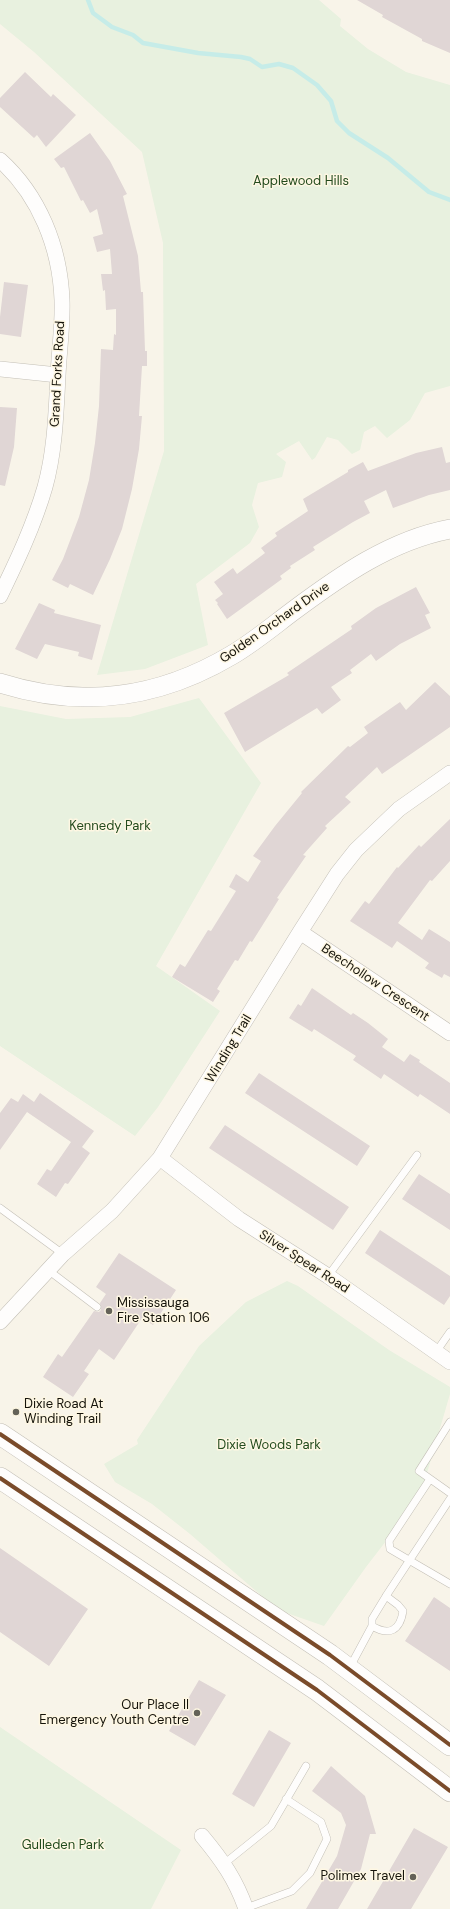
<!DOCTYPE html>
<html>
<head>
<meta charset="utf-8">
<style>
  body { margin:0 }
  canvas { display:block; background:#f8f4e9 }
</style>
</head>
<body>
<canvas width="450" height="1909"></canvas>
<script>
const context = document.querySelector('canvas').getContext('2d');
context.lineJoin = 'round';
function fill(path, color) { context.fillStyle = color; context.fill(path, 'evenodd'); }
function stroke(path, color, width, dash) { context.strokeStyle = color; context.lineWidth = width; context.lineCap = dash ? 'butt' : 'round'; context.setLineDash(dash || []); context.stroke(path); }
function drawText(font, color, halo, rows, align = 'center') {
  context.font = font + ' "DM Sans",sans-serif'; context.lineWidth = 3; context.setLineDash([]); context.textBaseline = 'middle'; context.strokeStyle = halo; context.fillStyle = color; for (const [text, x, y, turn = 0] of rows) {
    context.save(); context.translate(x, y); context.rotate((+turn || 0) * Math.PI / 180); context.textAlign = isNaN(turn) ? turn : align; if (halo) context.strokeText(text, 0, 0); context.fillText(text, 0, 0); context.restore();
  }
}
fill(new Path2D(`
  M0 0H319L341 19 340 26 368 49 406 72 450 85V386L425 393 410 420 387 438 375 426 364 432 360 450 352 454 338 440 327 437 315 458 312 460 299 441 276 454 286 462 282 477 258 483 252 505 259 527 250 543 196 584 208 645 145 669 97 675 164 451 163 243 142 152 34 52 0 24Z
  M199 698 261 783 156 966 220 1011 158 1107 135 1136 0 1046V706L66 719 130 717Z
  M287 1281 298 1286 389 1350 450 1387V1394L420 1497 366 1567 324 1626 278 1610 190 1534 152 1504 115 1482 104 1464 138 1444 137 1440 199 1346 246 1302Z
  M0 1727 181 1850 151 1909H0Z`), '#e8f1df');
stroke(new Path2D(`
  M88 0 93 13 112 27 133 35 143 43 198 53 241 57 250 59 262 67 279 64 293 68 317 85 331 101 337 121 349 133 388 158 429 192 450 200`), '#c6ece8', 4.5);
fill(new Path2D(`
  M357 0H450V53L422 41V39L382 17 383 15Z
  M25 72 51 97 53 94 76 115 46 147 37 135 34 138 0 107V98Z
  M90 133 110 161 127 194 123 196 138 256 141 292H143L145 351H147V366H142L139 416H142L139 449 132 489 122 529 110 559 93 595 70 584 68 588 52 580 63 559 79 517 89 480 95 443 99 406 101 349 113 350 114 334 116 335V309L106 310 105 290 103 291 101 274H112L110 249 97 252 93 237 103 234 97 209 90 213 83 200 81 201 64 167 61 168 54 159Z
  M4 282 28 285 21 337 0 334V317Z
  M0 407 17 408 14 447 5 486 0 485Z
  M442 447 446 463 450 462V490L429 495 393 508 386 490 364 501 370 513 353 522 313 547 315 550 290 566 291 568 280 576 282 579 227 619 217 604 218 603 215 600 223 594 214 582 233 568 237 574 265 553 261 548 277 536 275 533 308 511 303 499 348 472V470L363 462 368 471 416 453Z
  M416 587 430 613 425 615 431 628 400 644 376 661 371 654 350 670 352 673 331 687 341 700 322 714 317 708 245 752 224 713 289 675 287 673 352 629 351 626 376 608Z
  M39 603 55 610 54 613 101 625 92 660 78 656 79 652 45 644 37 659 15 649Z
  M435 682 450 696V727L382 774 377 767 345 797 351 802 325 826 327 828 303 855 306 856 277 898 279 899 252 942 250 941 238 961 235 960 217 989 220 991 213 1002 172 977 180 964 185 967 208 930 211 931 236 891 229 887 236 874 248 882 261 861 253 856 275 826 302 793 301 792 348 746 350 747 368 733 364 727 400 702 406 710Z
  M450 819V861L432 881 430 880 398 923 422 940 429 929 450 942V977L444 974 442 978 425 968 429 963 397 941 392 948 350 921 365 901 369 904 397 867 398 868 419 845 421 847Z
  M312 988 351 1015 353 1013 368 1023 388 1039 382 1047 404 1062 410 1054 420 1060 419 1062 450 1083V1114L420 1094 418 1097 384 1074 381 1079 353 1060 356 1056 314 1029 312 1032 289 1018 298 1004 301 1006Z
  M259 1073 370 1146 357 1166 245 1093Z
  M40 1093 94 1131 82 1147 90 1153 68 1184 65 1183 56 1197 37 1184 47 1169 51 1171 71 1142 27 1112 0 1150V1113L11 1098 18 1102 23 1094 34 1102Z
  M225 1125 349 1207 333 1230 209 1148Z
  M419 1174 450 1194V1230L402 1199Z
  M380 1230 450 1276V1296L444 1305 365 1253Z
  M119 1253 176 1290 153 1325 142 1318 114 1360 99 1349 84 1371 89 1374 73 1397 43 1377 58 1354 62 1357 94 1311 99 1312 101 1310 100 1303 106 1294 96 1287Z
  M0 1548 88 1609 49 1666 0 1632Z
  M434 1597 450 1608V1671L405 1641Z
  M199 1680 226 1695 195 1746 169 1731Z
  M269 1730 291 1743 254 1807 232 1794Z
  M331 1766 365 1796 376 1834H370L361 1869 338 1909H306L337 1856 346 1825 341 1813 312 1791Z
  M414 1828 448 1847 411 1909H367Z`), '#e0d6d5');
const service = new Path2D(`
  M0 1208 63 1254
  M48 1270 97 1307
  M328 1276 417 1155
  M436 1352 450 1332
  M450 1422 419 1471 450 1493
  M430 1479 389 1541 390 1549 450 1584
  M386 1596 398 1605 403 1611C400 1631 389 1636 372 1626V1619L386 1596 450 1499
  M350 1667 372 1626
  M225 1863 271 1826 306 1766
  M246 1908 292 1891 310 1873 327 1839 321 1822 286 1799`);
const minor = new Path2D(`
  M0 160C39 195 60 247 62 300 63 325 59 351 58 376 56 413 55 451 45 487 34 525 17 561 0 596
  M0 369 58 375
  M300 932 450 1033
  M160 1158 239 1219 328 1276 450 1362
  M0 1322 63 1254 112 1211 160 1158 300 932 337 874 356 850 399 809 450 773
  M202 1836C222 1860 236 1880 246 1909`);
const tertiary = new Path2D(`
  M0 683C82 709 158 699 232 655 254 642 273 626 293 611 340 576 391 540 450 529`);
const secondary = new Path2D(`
  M0 1434 330 1655 450 1745
  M0 1478 317 1690 450 1791`);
stroke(service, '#c3bfb6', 8);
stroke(minor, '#c3bfb6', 16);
stroke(tertiary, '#c3bfb6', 20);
stroke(secondary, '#c3bfb6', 22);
stroke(service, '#fefdfc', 7);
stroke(minor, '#fefdfc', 15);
stroke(tertiary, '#fefdfc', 19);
stroke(secondary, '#fefdfc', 21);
stroke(new Path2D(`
  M0 1434 330 1655 450 1745
  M0 1478 317 1690 450 1791`), '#7a4b2a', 4);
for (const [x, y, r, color] of [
  [109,1311,4,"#646258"],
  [16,1412,4,"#646258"],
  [197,1713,4,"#646258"],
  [413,1877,4,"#646258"]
]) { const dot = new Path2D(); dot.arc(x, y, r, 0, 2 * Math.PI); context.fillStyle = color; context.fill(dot); stroke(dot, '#fef7e3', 1.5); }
drawText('13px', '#234b1d', '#fef7e3', [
  ["Applewood Hills",301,182],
  ["Kennedy Park",110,827],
  ["Dixie Woods Park",269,1446],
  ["Gulleden Park",63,1846]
]);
drawText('13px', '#15130a', '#fef7e3', [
  ["Grand Forks Road",58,374,-87],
  ["Golden Orchard Drive",275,623,-35],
  ["Beechollow Crescent",375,983,34],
  ["Winding Trail",229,1049,-59],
  ["Silver Spear Road",304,1262,33]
]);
drawText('13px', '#15130a', '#fef7e3', [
  ["Mississauga",117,1304],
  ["Fire Station 106",117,1319],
  ["Dixie Road At",24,1405],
  ["Winding Trail",24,1420],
  ["Our Place II",189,1706,"right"],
  ["Emergency Youth Centre",189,1721,"right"],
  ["Polimex Travel",405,1877,"right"]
], 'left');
</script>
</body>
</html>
